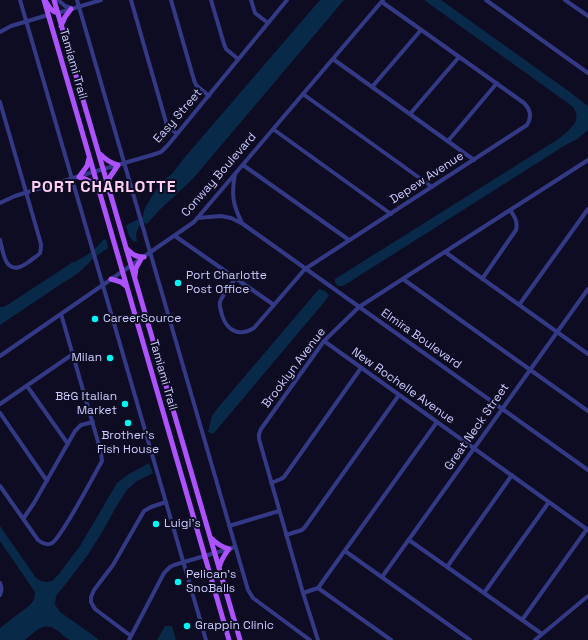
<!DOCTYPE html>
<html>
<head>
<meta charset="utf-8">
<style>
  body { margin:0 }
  canvas { display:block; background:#0d0c22 }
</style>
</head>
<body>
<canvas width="588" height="640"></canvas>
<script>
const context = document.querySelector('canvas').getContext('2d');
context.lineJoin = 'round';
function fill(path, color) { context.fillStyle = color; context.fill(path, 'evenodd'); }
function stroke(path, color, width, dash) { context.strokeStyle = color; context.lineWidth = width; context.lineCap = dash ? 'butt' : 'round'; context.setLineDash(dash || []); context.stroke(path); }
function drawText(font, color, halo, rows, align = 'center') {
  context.font = font + ' "Space Grotesk",sans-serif'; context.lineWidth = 4; context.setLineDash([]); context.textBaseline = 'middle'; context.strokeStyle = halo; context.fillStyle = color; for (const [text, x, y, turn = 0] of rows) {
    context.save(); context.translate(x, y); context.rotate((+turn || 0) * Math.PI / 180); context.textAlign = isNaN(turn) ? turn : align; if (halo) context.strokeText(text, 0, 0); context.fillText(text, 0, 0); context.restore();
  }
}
fill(new Path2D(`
  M320 0H344L197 174C181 192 162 205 147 224L145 223 139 226 136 234 137 241 134 242 129 236 126 226C131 222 137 220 143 217L144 210 151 198 161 182 172 174 185 157Z
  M424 0H441L567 90 588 106V130L577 139 564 146 343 286H338L335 283V279L560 138C570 129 584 120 572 106Z
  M106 239 108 248 93 258 89 263 77 274 58 286 0 325V307H3L9 304 73 262H75C81 258 92 253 96 248 99 245 101 241 106 239Z
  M319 289 325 291 329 295 326 300 213 434 208 432 212 416 217 409Z
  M149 463 153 473 137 481 127 490 116 507 101 534 87 556 68 581 56 596 55 605 60 612 98 639V640C92 640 74 640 70 640 65 638 61 633 57 630 43 621 36 631 25 640H0V628L30 605 34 600 35 592 0 541V526L36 578 41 581 46 582 52 581 59 574 80 546 117 483 129 474Z
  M165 626H172L176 640H157Z`), '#092948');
stroke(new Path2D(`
  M20 0 206 640
  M58 0 65 6 71 8
  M77 0 248 590 253 598 310 640
  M131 0 166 122 168 126 177 134
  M171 0 194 80 196 85 209 96
  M211 0 224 44 226 49 238 59
  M251 0 255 13 268 23
  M486 0 588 73
  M565 0 588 16
  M58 13 101 0
  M0 32 11 26 48 15
  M333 59 474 160
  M372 87 421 30
  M303 94 432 187
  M0 102 41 244C41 247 41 250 40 253 38 256 33 258 30 261 24 265 15 272 8 264 3 258 2 247 0 240
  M410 114 459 57
  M273 129 391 214
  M448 141 497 83
  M243 165 349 240
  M235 174C231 195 233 205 242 223
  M0 203 15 196 93 172 152 155 161 152 168 145 287 0
  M197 218 221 216 231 218 243 224 588 470
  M175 236 274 305
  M445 252 588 354
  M236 278C231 285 222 295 220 302 219 306 221 311 222 315 227 331 239 337 254 328L305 269 527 125C532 117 531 110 524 103L382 2
  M403 279 588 411
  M482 279 516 230C518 222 515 217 510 210
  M519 305 588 209
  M324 341 588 530
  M0 356 194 222 383 0
  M27 386 68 444
  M0 404 73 354
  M0 413 47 481
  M271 483 281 479 284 477 361 368
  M0 486 38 540C42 543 47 546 52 543 62 537 94 475 102 461L101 452 61 314
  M23 519 34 503 75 431 81 425 93 422
  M229 526 279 511
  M286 535 302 530 305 527 399 395
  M409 540 542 634
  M345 551 470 640
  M447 567 512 475
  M382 577 588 289
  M0 583C2 587 2 591 0 595
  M318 588 391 640
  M303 593 318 588 437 422
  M484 593 549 502
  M522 620 587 529
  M131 636 95 609 91 602V597L94 590 113 565 144 511 151 507 166 502
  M129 640 164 573 170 567 174 565 235 547
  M318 640 303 593 259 439V434L261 429 324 341 359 307 588 160
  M535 640 588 596`), '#333984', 4);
stroke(new Path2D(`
  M44 0 229 640
  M54 0 240 640
  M46 2C49 7 52 12 58 13
  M61 26 65 17 71 9
  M100 154C105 159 110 163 118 165L110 177 108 185
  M89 158 87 166 79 177C86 179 92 181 97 187
  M126 248C132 254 135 257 144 257
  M135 276 136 268 141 259
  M111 279 121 282 126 286
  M211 538C216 543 221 547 229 549 224 555 221 560 219 568`), '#ac53ff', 5);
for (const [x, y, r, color] of [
  [178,283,4,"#00f7f4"],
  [95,319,4,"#00f7f4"],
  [110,358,4,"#00f7f4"],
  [125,404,4,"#00f7f4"],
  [128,423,4,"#00f7f4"],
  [156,524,4,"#00f7f4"],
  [178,582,4,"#00f7f4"],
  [187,626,4,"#00f7f4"]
]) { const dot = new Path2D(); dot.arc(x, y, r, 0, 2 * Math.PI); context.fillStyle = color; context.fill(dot); stroke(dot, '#0d0c22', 1.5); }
drawText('12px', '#ccf', '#0d0c22', [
  ["Tamiami Trail",73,64,74],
  ["Easy Street",178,116,-49],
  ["Conway Boulevard",219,175,-49],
  ["Depew Avenue",427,178,-33],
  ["Elmira Boulevard",421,339,35],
  ["Brooklyn Avenue",294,368,-53],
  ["Tamiami Trail",163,375,74],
  ["New Rochelle Avenue",403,386,35],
  ["Great Neck Street",477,427,-55]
]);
drawText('12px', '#ccf', '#0d0c22', [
  ["Port Charlotte",186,276],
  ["Post Office",186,290],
  ["CareerSource",103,319],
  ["Milan",102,358,"right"],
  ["B&G Italian",117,397,"right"],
  ["Market",117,411,"right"],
  ["Brother's",128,436,"center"],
  ["Fish House",128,450,"center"],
  ["Luigi's",164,524],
  ["Pelican's",186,575],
  ["SnoBalls",186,589],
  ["Grappin Clinic",195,626]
], 'left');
context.letterSpacing = '1px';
drawText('bold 16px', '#ffcef3', '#0d0c22', [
  ["PORT CHARLOTTE",104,188]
]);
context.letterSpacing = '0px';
</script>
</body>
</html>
